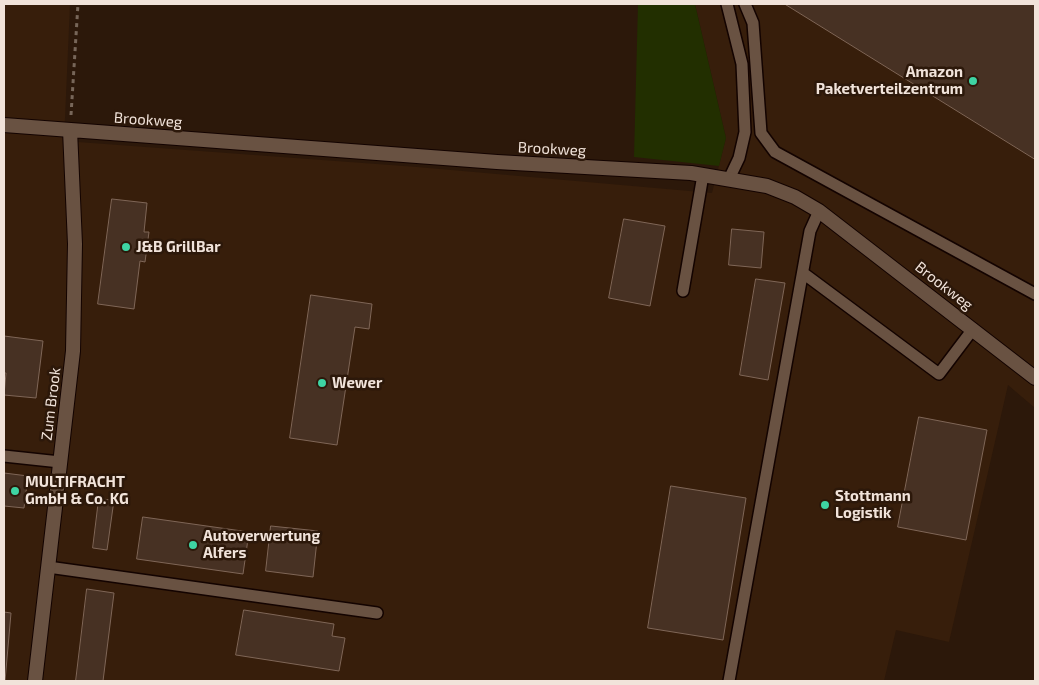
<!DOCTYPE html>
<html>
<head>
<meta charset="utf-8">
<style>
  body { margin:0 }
  #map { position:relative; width:1039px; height:685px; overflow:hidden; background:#2c180a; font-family:"Exo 2",sans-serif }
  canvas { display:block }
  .frame { position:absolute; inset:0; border:5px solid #f1e3da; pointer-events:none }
</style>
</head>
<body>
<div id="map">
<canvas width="1039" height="685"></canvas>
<div class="frame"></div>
</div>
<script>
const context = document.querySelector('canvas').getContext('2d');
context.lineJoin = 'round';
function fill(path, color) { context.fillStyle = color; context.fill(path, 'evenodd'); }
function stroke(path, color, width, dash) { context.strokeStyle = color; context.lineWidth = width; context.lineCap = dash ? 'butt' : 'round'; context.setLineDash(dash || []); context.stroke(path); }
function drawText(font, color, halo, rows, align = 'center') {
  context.font = font + ' "Exo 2",sans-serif'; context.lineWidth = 5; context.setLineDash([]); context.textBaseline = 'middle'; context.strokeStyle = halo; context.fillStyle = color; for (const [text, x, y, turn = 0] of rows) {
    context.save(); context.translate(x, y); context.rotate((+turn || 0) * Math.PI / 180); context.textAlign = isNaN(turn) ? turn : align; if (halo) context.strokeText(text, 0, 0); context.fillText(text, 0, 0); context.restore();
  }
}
fill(new Path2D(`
  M4 4H70L64 141 417 167 712 193 726 138 695 4H1035V408L1008 385 949 642 896 630 884 681H4Z`), '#371e0b');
fill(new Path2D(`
  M638 4H695L726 138 719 166 634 157Z`), '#222f00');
const building = new Path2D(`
  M785 4H1035V159Z
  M112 199 147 203 144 232H149L145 262 140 261 134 309 98 304Z
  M624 219 665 226 650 306 609 298Z
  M732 229 764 232 761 268 729 265Z
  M756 279 785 283 768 380 740 375Z
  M311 295 372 304 369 329 355 327 337 445 290 438Z
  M4 336 43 341 36 398 4 395 6 373H4Z
  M919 417 987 430 966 540 898 527Z
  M4 473 28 476 24 508 4 506Z
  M671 486 746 498 723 640 648 628Z
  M99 499 114 500 107 550 93 548Z
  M143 517 249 532 243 574 137 559Z
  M271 526 318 531 313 577 266 571Z
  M87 589 114 593 103 681H76Z
  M244 610 334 624 332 636 345 638 339 671 236 655Z
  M4 612 11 613 5 681H4Z`);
fill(building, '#473123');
stroke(building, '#7f6657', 1);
const service = new Path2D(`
  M727 4 742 64 745 132 739 158 729 179
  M745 4 753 23 761 133 775 152 1035 294
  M803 273 939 374 973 329
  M683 291 703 175
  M4 456 60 462
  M48 567 377 613
  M729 681 810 231 819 211`);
const minor = new Path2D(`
  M4 125 497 162 691 173 767 186 795 197 819 211 1035 378
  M35 681 73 351 75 244 70 130`);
stroke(service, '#130300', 14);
stroke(minor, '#130300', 16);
stroke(new Path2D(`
  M71 115 78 4`), '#776659', 3, [4, 4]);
stroke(service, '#695242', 11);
stroke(minor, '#695242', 14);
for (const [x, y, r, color] of [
  [973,81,5,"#3ed4a3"],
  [126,247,5,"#3ed4a3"],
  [322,383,5,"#3ed4a3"],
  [15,491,5,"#3ed4a3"],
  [825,505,5,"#3ed4a3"],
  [193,545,5,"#3ed4a3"]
]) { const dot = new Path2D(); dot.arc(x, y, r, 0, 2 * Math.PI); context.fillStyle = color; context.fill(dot); stroke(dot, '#2c180a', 2); }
drawText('bold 15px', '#f1e3da', '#2c180a', [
  ["Amazon",963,72,"right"],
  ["Paketverteilzentrum",963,89,"right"],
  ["J&B GrillBar",136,247],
  ["Wewer",332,383],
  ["MULTIFRACHT",25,482],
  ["GmbH & Co. KG",25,499],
  ["Stottmann",835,496],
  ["Logistik",835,513],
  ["Autoverwertung",203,536],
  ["Alfers",203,553]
], 'left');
drawText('15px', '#f1e3da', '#2c180a', [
  ["Brookweg",148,120,4],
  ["Brookweg",552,149,3],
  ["Brookweg",944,286,38],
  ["Zum Brook",51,404,-83]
]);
</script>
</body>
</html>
